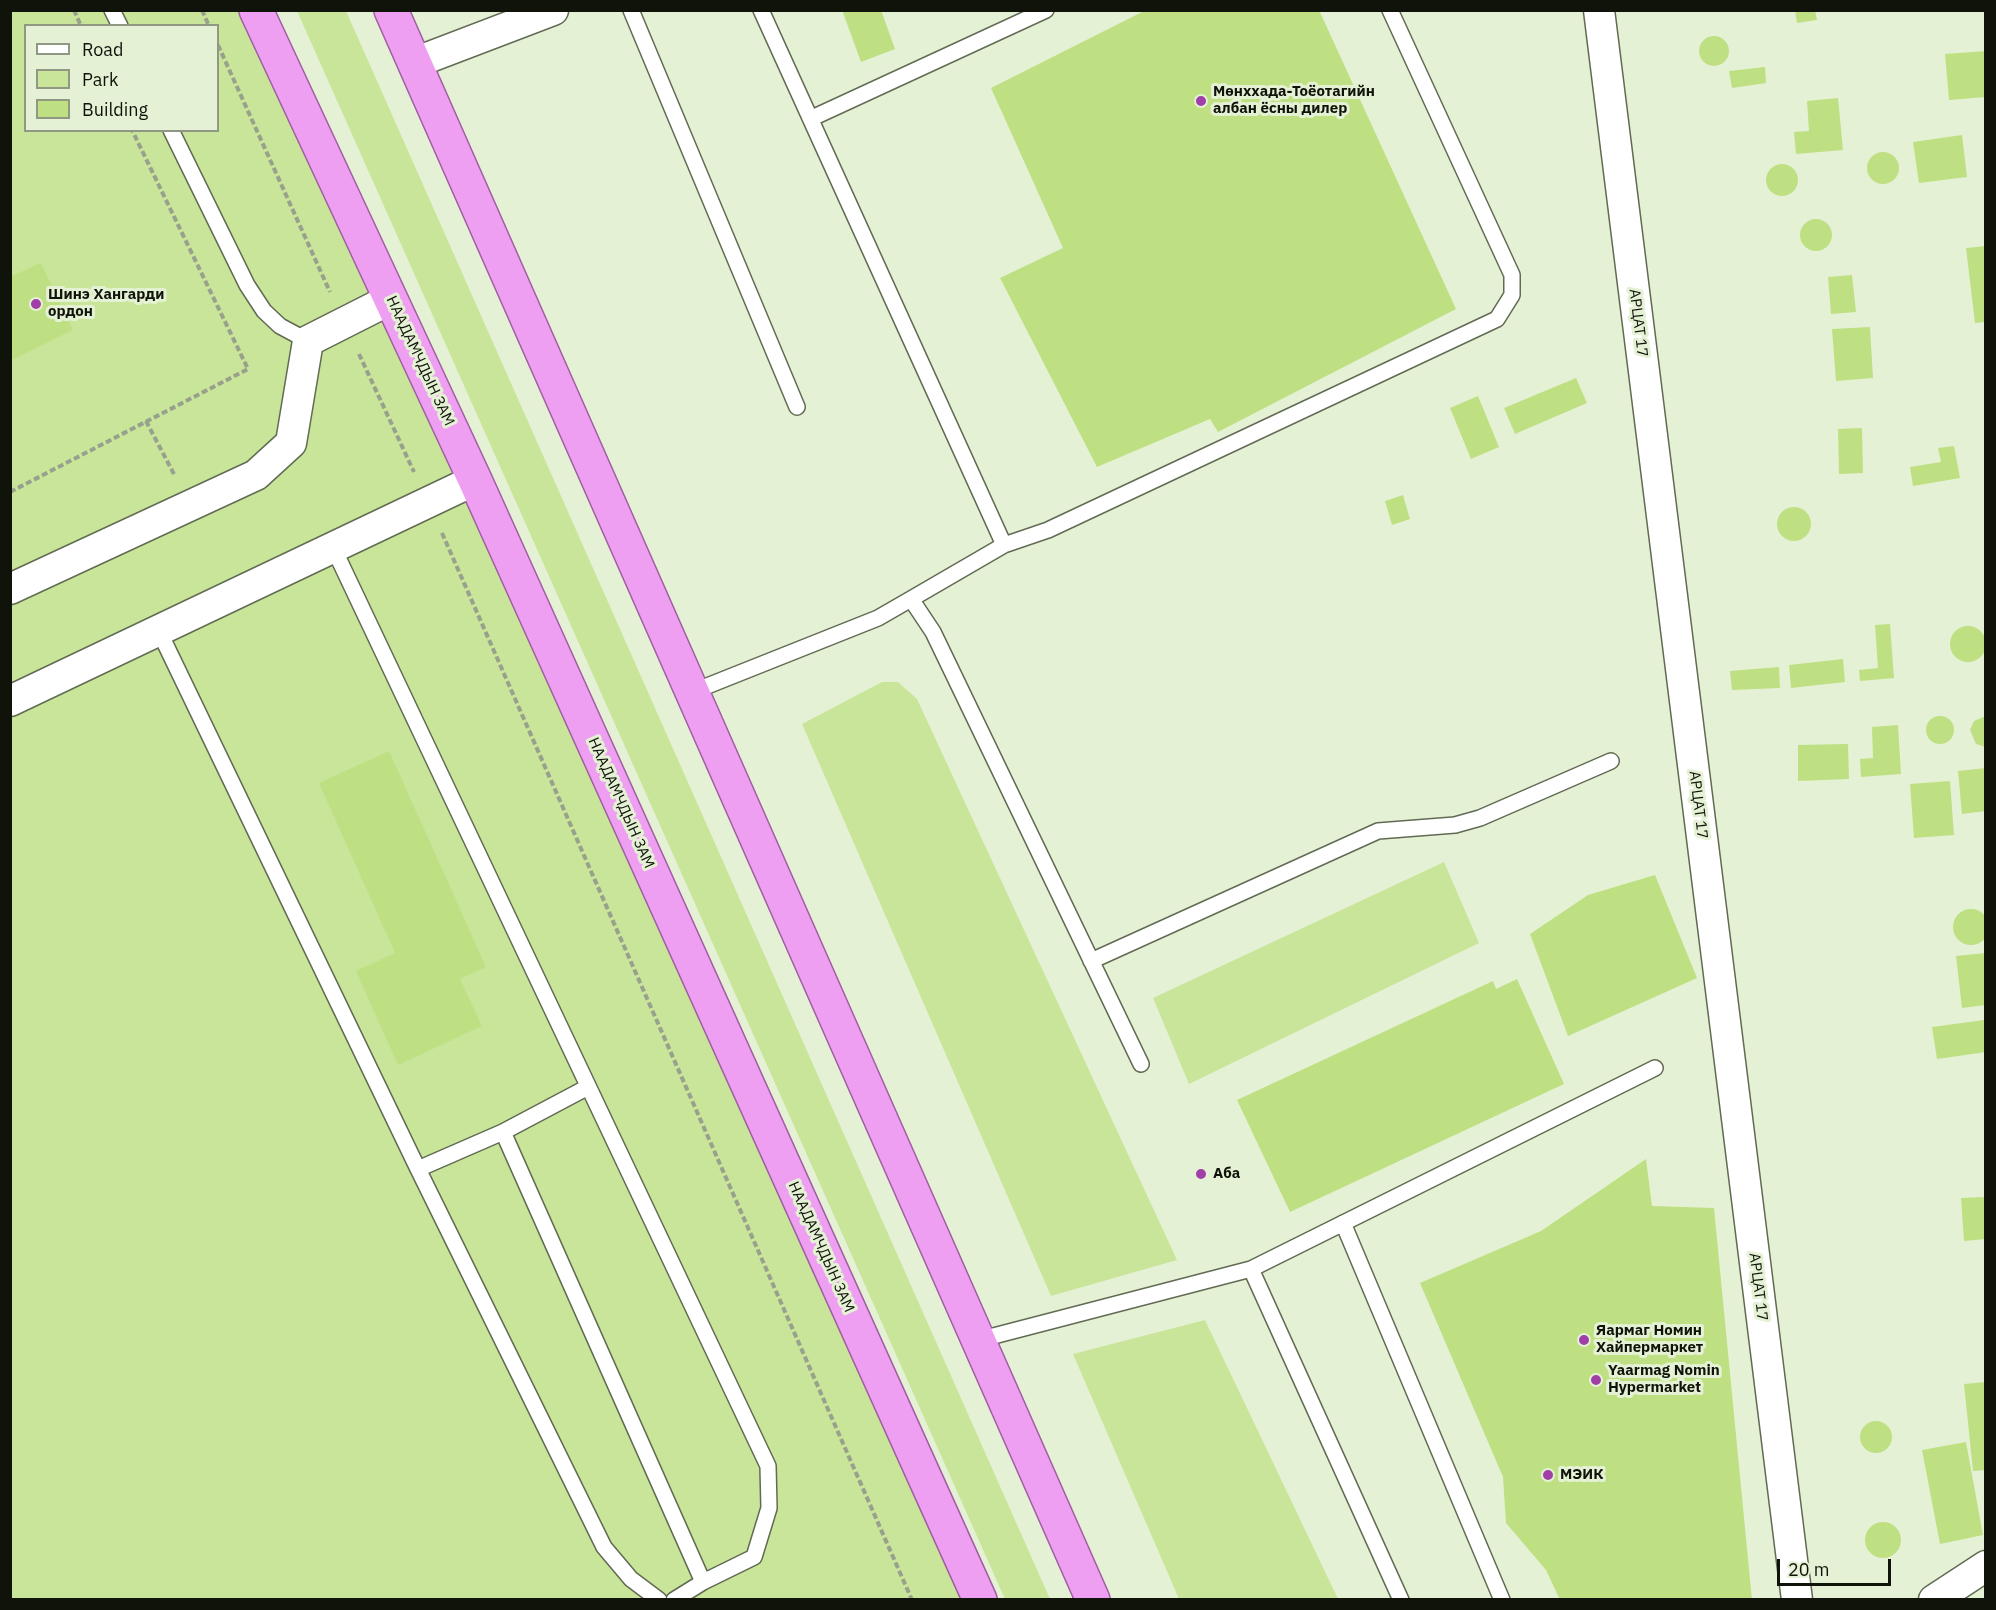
<!DOCTYPE html>
<html>
<head>
<meta charset="utf-8">
<style>
  body { margin:0 }
  #map { position:relative; width:1996px; height:1610px; overflow:hidden; background:#e5f1d5; font-family:"IBM Plex Sans",sans-serif }
  canvas { display:block }
  .frame { position:absolute; inset:0; border:12px solid #10130a; pointer-events:none }
  .legend { position:absolute; left:24px; top:24px; width:195px; height:108px; box-sizing:border-box; background:#e5f1d5; border:2px solid #909884; margin:0; padding:8px 10px; list-style:none; font-size:18px; color:#10130a }
  .legend li { display:flex; align-items:center; gap:12px; height:30px }
  .legend b { width:30px; border:2px solid #909884 }
  .scale { position:absolute; left:1777px; top:1559px; width:114px; height:27px; box-sizing:border-box; border:3px solid #10130a; border-top:0; padding-left:8px; font-size:18px; line-height:21px; white-space:nowrap; color:#10130a; -webkit-text-stroke:4px #e5f1d5; paint-order:stroke }
</style>
</head>
<body>
<div id="map">
<canvas width="1996" height="1610"></canvas>
<div class="frame"></div>
<ul class="legend">
<li><b style="height:8px;background:#fff"></b>Road</li>
<li><b style="height:16px;background:#c9e59a"></b>Park</li>
<li><b style="height:16px;background:#bee083"></b>Building</li>
</ul>
<div class="scale">20 m</div>
</div>
<script>
const context = document.querySelector('canvas').getContext('2d');
context.lineJoin = 'round';
function fill(path, color) { context.fillStyle = color; context.fill(path, 'evenodd'); }
function stroke(path, color, width, dash) { context.strokeStyle = color; context.lineWidth = width; context.lineCap = dash ? 'butt' : 'round'; context.setLineDash(dash || []); context.stroke(path); }
function drawText(font, color, halo, rows, align = 'center') {
  context.font = font + ' "IBM Plex Sans",sans-serif'; context.lineWidth = 6; context.setLineDash([]); context.textBaseline = 'middle'; context.strokeStyle = halo; context.fillStyle = color; for (const [text, x, y, turn = 0] of rows) {
    context.save(); context.translate(x, y); context.rotate((+turn || 0) * Math.PI / 180); context.textAlign = isNaN(turn) ? turn : align; if (halo) context.strokeText(text, 0, 0); context.fillText(text, 0, 0); context.restore();
  }
}
fill(new Path2D(`
  M11 11H243L983 1599 11 1600ZM26 26H218V130H26Z
  M297 11H346L1050 1599H1005Z
  M882 682H898L917 699 1177 1260 1051 1296 802 724Z
  M1444 862 1479 943 1189 1084 1153 998Z
  M1205 1320 1338 1599H1179L1073 1354Z`), '#c9e59a');
fill(new Path2D(`
  M842 10H881L895 49 861 62Z
  M1146 10H1319L1456 309 1218 432 1210 419 1097 467 1000 278 1063 248 991 88Z
  M1795 10H1815L1817 20 1797 23Z
  M1699 51a15 15 0 1 1 30 0a15 15 0 1 1-30 0Z
  M1986 51V97L1949 100 1945 54Z
  M1765 67 1766 83 1732 88 1729 71Z
  M1838 98 1843 150 1796 154 1794 132 1809 131 1807 101Z
  M1962 135 1967 177 1919 183 1913 142Z
  M1867 168a16 16 0 1 1 32 0a16 16 0 1 1-32 0Z
  M1766 180a16 16 0 1 1 32 0a16 16 0 1 1-32 0Z
  M1800 235a16 16 0 1 1 32 0a16 16 0 1 1-32 0Z
  M1986 246V322L1975 323 1966 248Z
  M41 263 73 330 10 361V277Z
  M1852 275 1856 312 1831 314 1828 277Z
  M1870 327 1873 378 1836 381 1832 329Z
  M1576 378 1587 403 1515 434 1504 408Z
  M1478 396 1499 447 1471 459 1450 408Z
  M1862 428 1863 473 1839 474 1838 429Z
  M1954 446 1960 478 1913 486 1910 467 1941 462 1938 448Z
  M1403 495 1410 519 1392 525 1385 501Z
  M1777 524a17 17 0 1 1 34 0a17 17 0 1 1-34 0Z
  M1890 624 1894 678 1860 681 1859 670 1878 668 1875 625Z
  M1950 644a18 18 0 1 1 36 0a18 18 0 1 1-36 0Z
  M1843 659 1845 682 1791 688 1789 665Z
  M1779 667 1780 688 1732 690 1730 671Z
  M1926 730a14 14 0 1 1 28 0a14 14 0 1 1-28 0Z
  M1986 716V747L1976 744 1970 730 1974 721Z
  M1898 725 1901 774 1861 777 1860 759 1873 758 1872 727Z
  M1848 744 1849 779 1798 781V745Z
  M389 751 486 967 460 979 482 1026 398 1065 356 971 395 953 319 783Z
  M1986 768V811L1962 814 1958 771Z
  M1950 781 1954 835 1914 838 1910 784Z
  M1655 875 1697 978 1568 1036 1530 934 1588 895Z
  M1953 927a18 18 0 1 1 36 0a18 18 0 1 1-36 0Z
  M1986 953V1005L1962 1008 1956 956Z
  M1517 979 1564 1084 1290 1212 1237 1100 1493 981 1496 989Z
  M1984 1020 1986 1052 1937 1059 1932 1027Z
  M1646 1159 1652 1206 1714 1208 1752 1600H1560L1546 1570 1506 1523 1503 1477 1420 1283 1541 1231Z
  M1986 1197V1239L1964 1241 1961 1198Z
  M1986 1382V1470L1973 1471 1964 1384Z
  M1860 1437a16 16 0 1 1 32 0a16 16 0 1 1-32 0Z
  M1966 1442 1983 1535 1940 1544 1922 1450Z
  M1865 1540a18 18 0 1 1 36 0a18 18 0 1 1-36 0Z`), '#bee083');
const service = new Path2D(`
  M112 10 120 26
  M631 10 797 407
  M761 10 1004 545 1048 530 1497 319 1512 295V275L1390 10
  M812 118 1046 10
  M171 130 247 285 264 311 280 326 308 341
  M911 599 1004 545
  M159 631 418 1169 503 1132 703 1582 754 1557 769 1508 768 1466 333 547
  M692 692 878 618 911 599 933 632 1141 1064
  M1091 961 1378 831 1455 825 1480 818 1611 761
  M503 1132 588 1087
  M418 1169 604 1547 631 1579 659 1600
  M1343 1223 1502 1600
  M1251 1269 1401 1600
  M978 1340 1251 1269 1655 1068
  M674 1600 703 1582`);
const minor = new Path2D(`
  M1599 10 1797 1600
  M414 63 553 10
  M10 589 256 475 291 443 308 341 391 299
  M10 701 475 480
  M1934 1600 1986 1566`);
const trunk = new Path2D(`
  M256 10 475 480 980 1600
  M391 10 1093 1600`);
stroke(service, '#616b53', 18);
stroke(minor, '#616b53', 33);
stroke(trunk, '#9e5e9f', 36);
stroke(new Path2D(`
  M74 10 81 26
  M202 10 209 26
  M218 45 330 292
  M359 354 414 472
  M146 421 175 476
  M10 492 248 369 132 130
  M442 533 912 1600`), '#98a18c', 4, [6, 3]);
stroke(service, '#fff', 15);
stroke(minor, '#fff', 30);
stroke(trunk, '#ee9ff2', 33);
for (const [x, y, r, color] of [
  [1201,101,6,"#a03fa7"],
  [36,304,6,"#a03fa7"],
  [1201,1174,6,"#a03fa7"],
  [1584,1340,6,"#a03fa7"],
  [1596,1380,6,"#a03fa7"],
  [1548,1475,6,"#a03fa7"]
]) { const dot = new Path2D(); dot.arc(x, y, r, 0, 2 * Math.PI); context.fillStyle = color; context.fill(dot); stroke(dot, '#e5f1d5', 2); }
drawText('bold 15px', '#10130a', '#e5f1d5', [
  ["Мөнххада-Тоёотагийн",1213,92],
  ["албан ёсны дилер",1213,109],
  ["Шинэ Хангарди",48,295],
  ["ордон",48,312],
  ["Аба",1213,1174],
  ["Яармаг Номин",1596,1331],
  ["Хайпермаркет",1596,1348],
  ["Yaarmag Nomin",1608,1371],
  ["Hypermarket",1608,1388],
  ["МЭИК",1560,1475]
], 'left');
drawText('15px', '#10130a', '#e5f1d5', [
  ["АРЦАТ 17",1638,323,83],
  ["НААДАМЧДЫН ЗАМ",420,361,65],
  ["НААДАМЧДЫН ЗАМ",621,803,66],
  ["АРЦАТ 17",1698,805,83],
  ["НААДАМЧДЫН ЗАМ",821,1247,66],
  ["АРЦАТ 17",1758,1287,83]
]);
</script>
</body>
</html>
